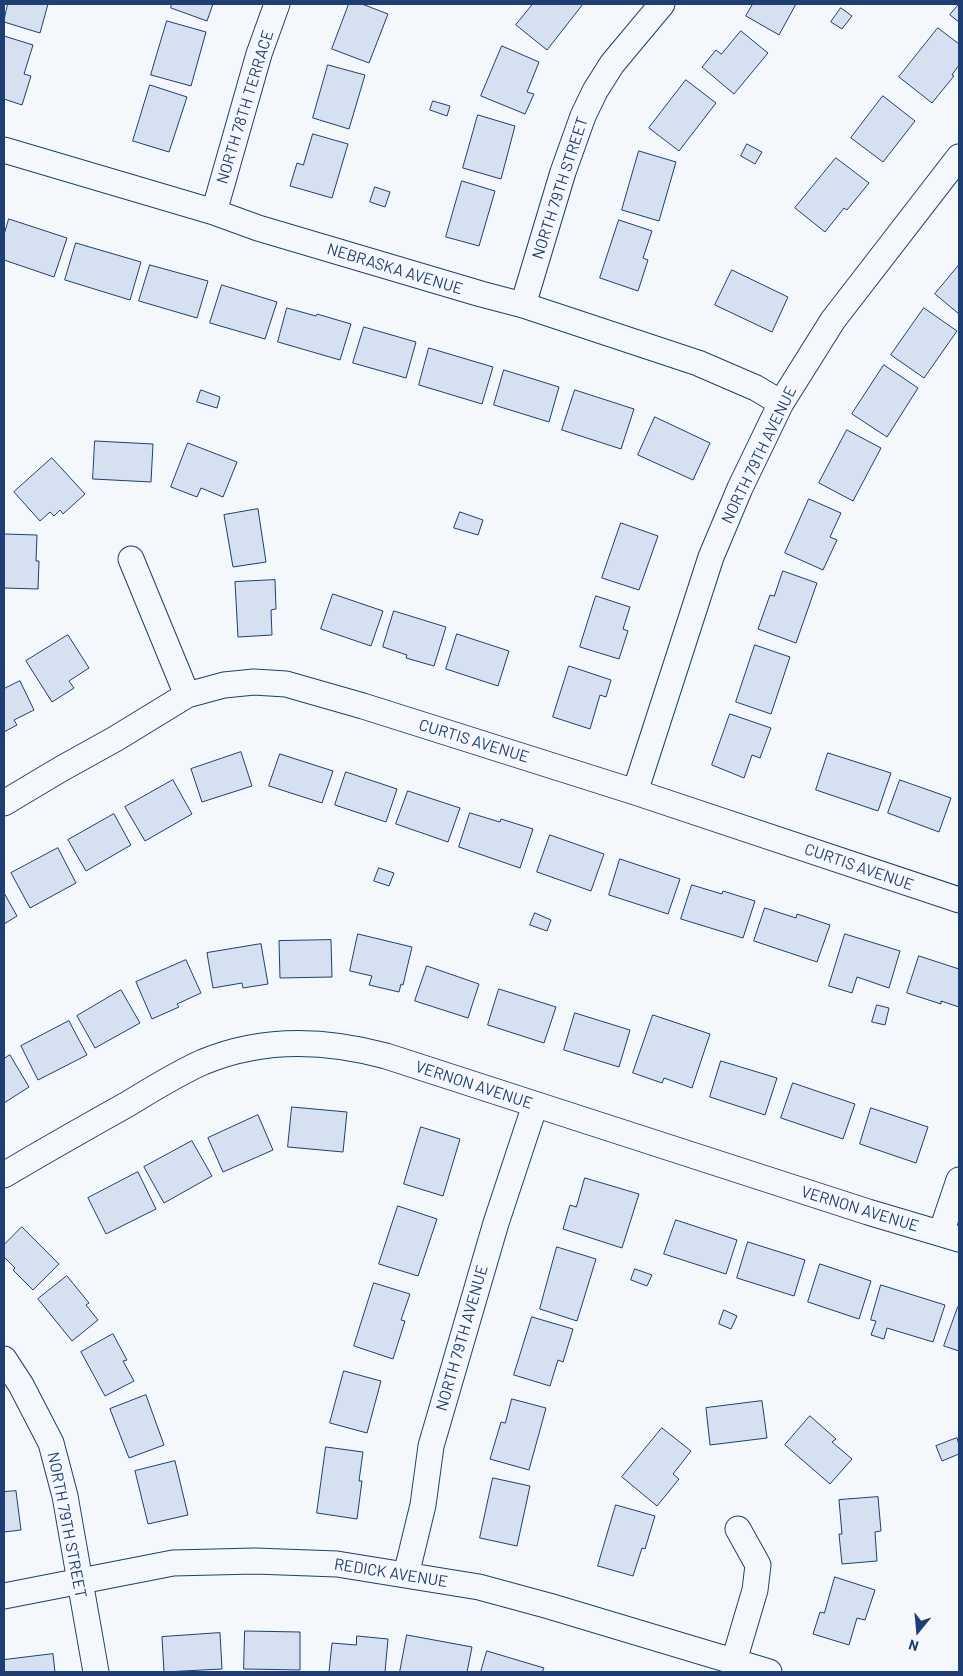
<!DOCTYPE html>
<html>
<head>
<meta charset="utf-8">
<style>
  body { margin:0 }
  #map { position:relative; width:963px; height:1676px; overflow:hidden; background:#f4f7fb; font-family:Barlow,sans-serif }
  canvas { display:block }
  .frame { position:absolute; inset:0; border:5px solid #1d3f73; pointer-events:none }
  .north { position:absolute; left:893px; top:1606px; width:50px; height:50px; -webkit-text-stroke:4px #f4f7fb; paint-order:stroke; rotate:197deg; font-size:14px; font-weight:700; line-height:20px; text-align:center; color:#1d3f73 }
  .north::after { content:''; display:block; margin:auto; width:18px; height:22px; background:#1d3f73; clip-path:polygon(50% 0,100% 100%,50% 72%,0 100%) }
</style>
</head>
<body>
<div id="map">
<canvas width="963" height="1676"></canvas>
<div class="frame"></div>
<div class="north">N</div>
</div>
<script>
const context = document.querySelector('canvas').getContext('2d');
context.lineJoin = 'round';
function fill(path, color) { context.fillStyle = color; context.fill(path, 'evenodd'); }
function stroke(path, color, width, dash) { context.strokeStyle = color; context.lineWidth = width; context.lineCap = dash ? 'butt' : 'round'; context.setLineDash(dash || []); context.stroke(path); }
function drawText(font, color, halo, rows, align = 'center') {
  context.font = font + ' Barlow,sans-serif'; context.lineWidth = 4; context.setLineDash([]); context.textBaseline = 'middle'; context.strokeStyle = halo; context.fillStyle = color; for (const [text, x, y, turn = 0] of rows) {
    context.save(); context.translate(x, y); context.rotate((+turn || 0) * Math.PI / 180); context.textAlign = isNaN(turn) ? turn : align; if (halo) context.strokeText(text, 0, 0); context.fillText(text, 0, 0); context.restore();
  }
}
const building = new Path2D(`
  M8 4H48L40 33 4 22Z
  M172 4H213L207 21 171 8Z
  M349 4H362L388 14 369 63 332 49Z
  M533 4H583L547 50 516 25Z
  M753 4H796L779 35 746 16Z
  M959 4V22L950 15Z
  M841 8 852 16 842 29 831 22Z
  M167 21 206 32 191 86 151 75Z
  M938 28 959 44V65L952 75 954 76 932 103 899 77Z
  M741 31 768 53 734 94 702 67 716 50 721 54Z
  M4 36 33 45 24 74 31 76 22 105 4 99Z
  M502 46 539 62 527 92 534 94 525 114 481 96Z
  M328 65 365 75 349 129 313 118Z
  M686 80 716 103 679 151 649 128Z
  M150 85 187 97 169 152 133 141Z
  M883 96 915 121 883 162 851 138Z
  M433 101 450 106 447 116 430 110Z
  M478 115 515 126 501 179 463 168Z
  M313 134 348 144 332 198 290 186 297 163 303 165Z
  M747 144 762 152 755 164 741 156Z
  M639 151 676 162 659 221 622 210Z
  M836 158 869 183 847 210 844 208 825 232 795 208Z
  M462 181 495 191 479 246 446 237Z
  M375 187 390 192 385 207 370 202Z
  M9 219 67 238 54 277 4 260V235Z
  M619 220 652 231 643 258 648 260 638 291 600 278Z
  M76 243 141 262 130 300 65 280Z
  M150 265 208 281 197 318 139 301Z
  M959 265V314L935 294Z
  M732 270 788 297 772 332 715 305Z
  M222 285 277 302 265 339 210 323Z
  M287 308 316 316 317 314 351 324 340 360 278 342Z
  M924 308 957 331 924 378 891 355Z
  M364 327 416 342 406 378 353 363Z
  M429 348 493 367 482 404 419 385Z
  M884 365 918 388 887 437 852 414Z
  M504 370 559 387 549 422 494 405Z
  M201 390 220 397 217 408 197 402Z
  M575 390 634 409 621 449 562 430Z
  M655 417 710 443 693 480 638 455Z
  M847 430 881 448 853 501 819 483Z
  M95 441 153 444 151 482 93 479Z
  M188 443 237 462 223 497 201 488 197 497 171 487Z
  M52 458 85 494 63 514 60 510 54 516 50 512 40 521 14 492Z
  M809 499 841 513 830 537 837 540 823 570 785 553Z
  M258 509 266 562 233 567 224 515Z
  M460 512 483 520 478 535 454 528Z
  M621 523 658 536 639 590 602 578Z
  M4 534 37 535 36 561H39L38 589 4 588Z
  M783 571 817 583 796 643 758 629 770 595 774 596Z
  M275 580 276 609 271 610 272 635 238 637 235 582Z
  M333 594 383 611 371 646 321 629Z
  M596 596 630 607 623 629 628 631 619 659 580 647Z
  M394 611 446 627 434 666 406 658 407 655 383 647Z
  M457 634 509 651 498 686 446 669Z
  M68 635 89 668 69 681 74 688 52 702 26 661Z
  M755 645 790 657 771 714 736 702Z
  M569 666 611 680 606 697 600 695 590 729 553 717Z
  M20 681 34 710 14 720 17 725 4 732V689Z
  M730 714 771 728 760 758 752 755 744 778 712 765Z
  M241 752 252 786 202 802 191 769Z
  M828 753 891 773 878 811 816 790Z
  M280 754 333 771 322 803 269 786Z
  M346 772 397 789 386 822 335 805Z
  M173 780 192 814 145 841 125 807Z
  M900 780 951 798 939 832 888 813Z
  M408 791 460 808 448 842 396 824Z
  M470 813 500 822 501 819 533 829 520 868 459 847Z
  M114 814 131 845 86 871 68 840Z
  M550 835 604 854 591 891 537 872Z
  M58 848 76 883 30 908 11 873Z
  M620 859 680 879 668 914 609 895Z
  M379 868 394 873 389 886 374 881Z
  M692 885 722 894 723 891 755 901 743 938 681 919Z
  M4 893 17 916 4 924Z
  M765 908 796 918 797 914 830 925 817 962 754 941Z
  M535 913 551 920 547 931 530 925Z
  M358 934 412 947 403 985 401 984 399 992 369 985 372 976 350 971Z
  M845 934 900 951 889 988 857 977 852 993 829 986Z
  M331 940 332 977 280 978 279 941Z
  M261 944 268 984 243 988 242 983 213 988 207 953Z
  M919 956 959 969V1007L941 1001V1004L907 993Z
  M186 960 201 993 177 1004 179 1007 152 1019 136 982Z
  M427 966 479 984 468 1018 415 1001Z
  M499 989 556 1007 544 1043 488 1025Z
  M121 990 140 1023 95 1048 77 1016Z
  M877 1005 889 1008 885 1025 872 1022Z
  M575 1013 630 1030 619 1067 564 1050Z
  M653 1015 710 1034 692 1088 664 1078 662 1083 633 1073Z
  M69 1021 87 1055 38 1080 21 1046Z
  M10 1055 29 1087 4 1103V1059Z
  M721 1061 777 1078 765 1115 710 1097Z
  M793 1083 855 1104 843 1139 781 1118Z
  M292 1107 347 1112 343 1152 288 1147Z
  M871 1108 928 1127 916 1163 860 1144Z
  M258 1115 273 1150 223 1172 208 1138Z
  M421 1127 460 1139 443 1196 404 1184Z
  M192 1141 212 1176 164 1203 144 1167Z
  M138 1172 156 1209 106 1234 88 1198Z
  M585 1178 639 1194 622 1248 563 1229 570 1205 576 1207Z
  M398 1206 437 1219 418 1276 379 1264Z
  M676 1220 737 1240 726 1274 664 1254Z
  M22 1227 59 1264 33 1290 13 1270 15 1268 4 1257V1245Z
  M748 1242 805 1260 794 1296 737 1278Z
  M557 1247 596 1259 577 1321 540 1309Z
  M820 1264 871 1281 859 1319 808 1302Z
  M635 1269 652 1275 647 1286 631 1280Z
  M67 1276 89 1303 86 1305 98 1320 72 1341 38 1299Z
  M374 1283 410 1294 401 1320 405 1321 393 1359 354 1346Z
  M881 1285 945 1305 933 1342 887 1328 884 1339 871 1335 876 1321 871 1320Z
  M958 1307 959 1308V1351L944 1346Z
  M724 1310 737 1316 731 1329 719 1324Z
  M532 1317 573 1329 563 1362 558 1360 550 1386 514 1375Z
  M113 1334 127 1360 123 1361 134 1381 105 1396 81 1352Z
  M344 1371 381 1381 367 1433 330 1423Z
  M146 1395 164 1445 129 1458 110 1409Z
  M512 1399 546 1408 529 1470 490 1459 501 1422 505 1423Z
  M762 1401 767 1438 710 1445 706 1408Z
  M810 1416 836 1439 832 1442 852 1459 830 1484 785 1445Z
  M662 1428 691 1451 673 1474 679 1479 657 1506 622 1477Z
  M957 1438 959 1445V1454L942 1461 936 1446Z
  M326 1447 363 1452 359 1481H362L357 1519 317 1513Z
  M175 1461 188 1515 148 1524 135 1471Z
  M493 1478 530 1486 517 1546 480 1538Z
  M16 1491 21 1530 4 1532V1492Z
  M878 1497 881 1531 875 1532 877 1561 842 1564 839 1534H842L839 1500Z
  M616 1505 655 1516 645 1549 642 1548 633 1576 598 1566Z
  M835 1577 875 1590 865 1620 857 1618 849 1645 813 1634 820 1612 824 1613Z
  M245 1631 300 1632V1670L244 1669Z
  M220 1633 222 1669 164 1672 162 1637Z
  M407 1635 472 1647 467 1672H400Z
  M357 1636 388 1639 385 1672H329L332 1643 356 1645Z
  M487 1651 544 1668 542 1672H481Z
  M53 1654 55 1672H4V1660Z`);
fill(building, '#d5e0f0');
stroke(building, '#1d3f73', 1);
const street = new Path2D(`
  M4 150 214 212 258 228 481 294 523 305 698 363 756 388 781 403
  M214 212 259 54 277 4
  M523 305 563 172 583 116 595 91 612 64 662 4
  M131 559 187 695
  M635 792 711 557 740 488 781 403 833 320 959 157
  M4 803 61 769 115 739 187 695 224 685 254 682 286 684 363 706 635 792 959 900
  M4 1175C44 1151 85 1128 126 1105 151 1090 176 1074 203 1062 263 1037 324 1039 386 1056L868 1212 959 1239
  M941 1233 959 1180
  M4 1359 21 1385 51 1443 65 1496 96 1672
  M406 1575 423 1505 431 1446 496 1223 535 1105
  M4 1596 173 1563 255 1561 337 1564 479 1587 549 1606 769 1672
  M734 1661 755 1590 758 1565 738 1529`);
stroke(street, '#1d3f73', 27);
stroke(street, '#f4f7fb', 25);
drawText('16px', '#1d3f73', '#f4f7fb', [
  ["NORTH 78TH TERRACE",245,107,-73],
  ["NORTH 79TH STREET",560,188,-72],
  ["NEBRASKA AVENUE",395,269,17],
  ["NORTH 79TH AVENUE",759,455,-64],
  ["CURTIS AVENUE",474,741,17],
  ["CURTIS AVENUE",859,867,19],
  ["VERNON AVENUE",474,1085,18],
  ["VERNON AVENUE",860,1209,17],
  ["NORTH 79TH AVENUE",462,1338,-74],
  ["NORTH 79TH STREET",67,1525,79],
  ["REDICK AVENUE",391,1573,9]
]);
</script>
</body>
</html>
